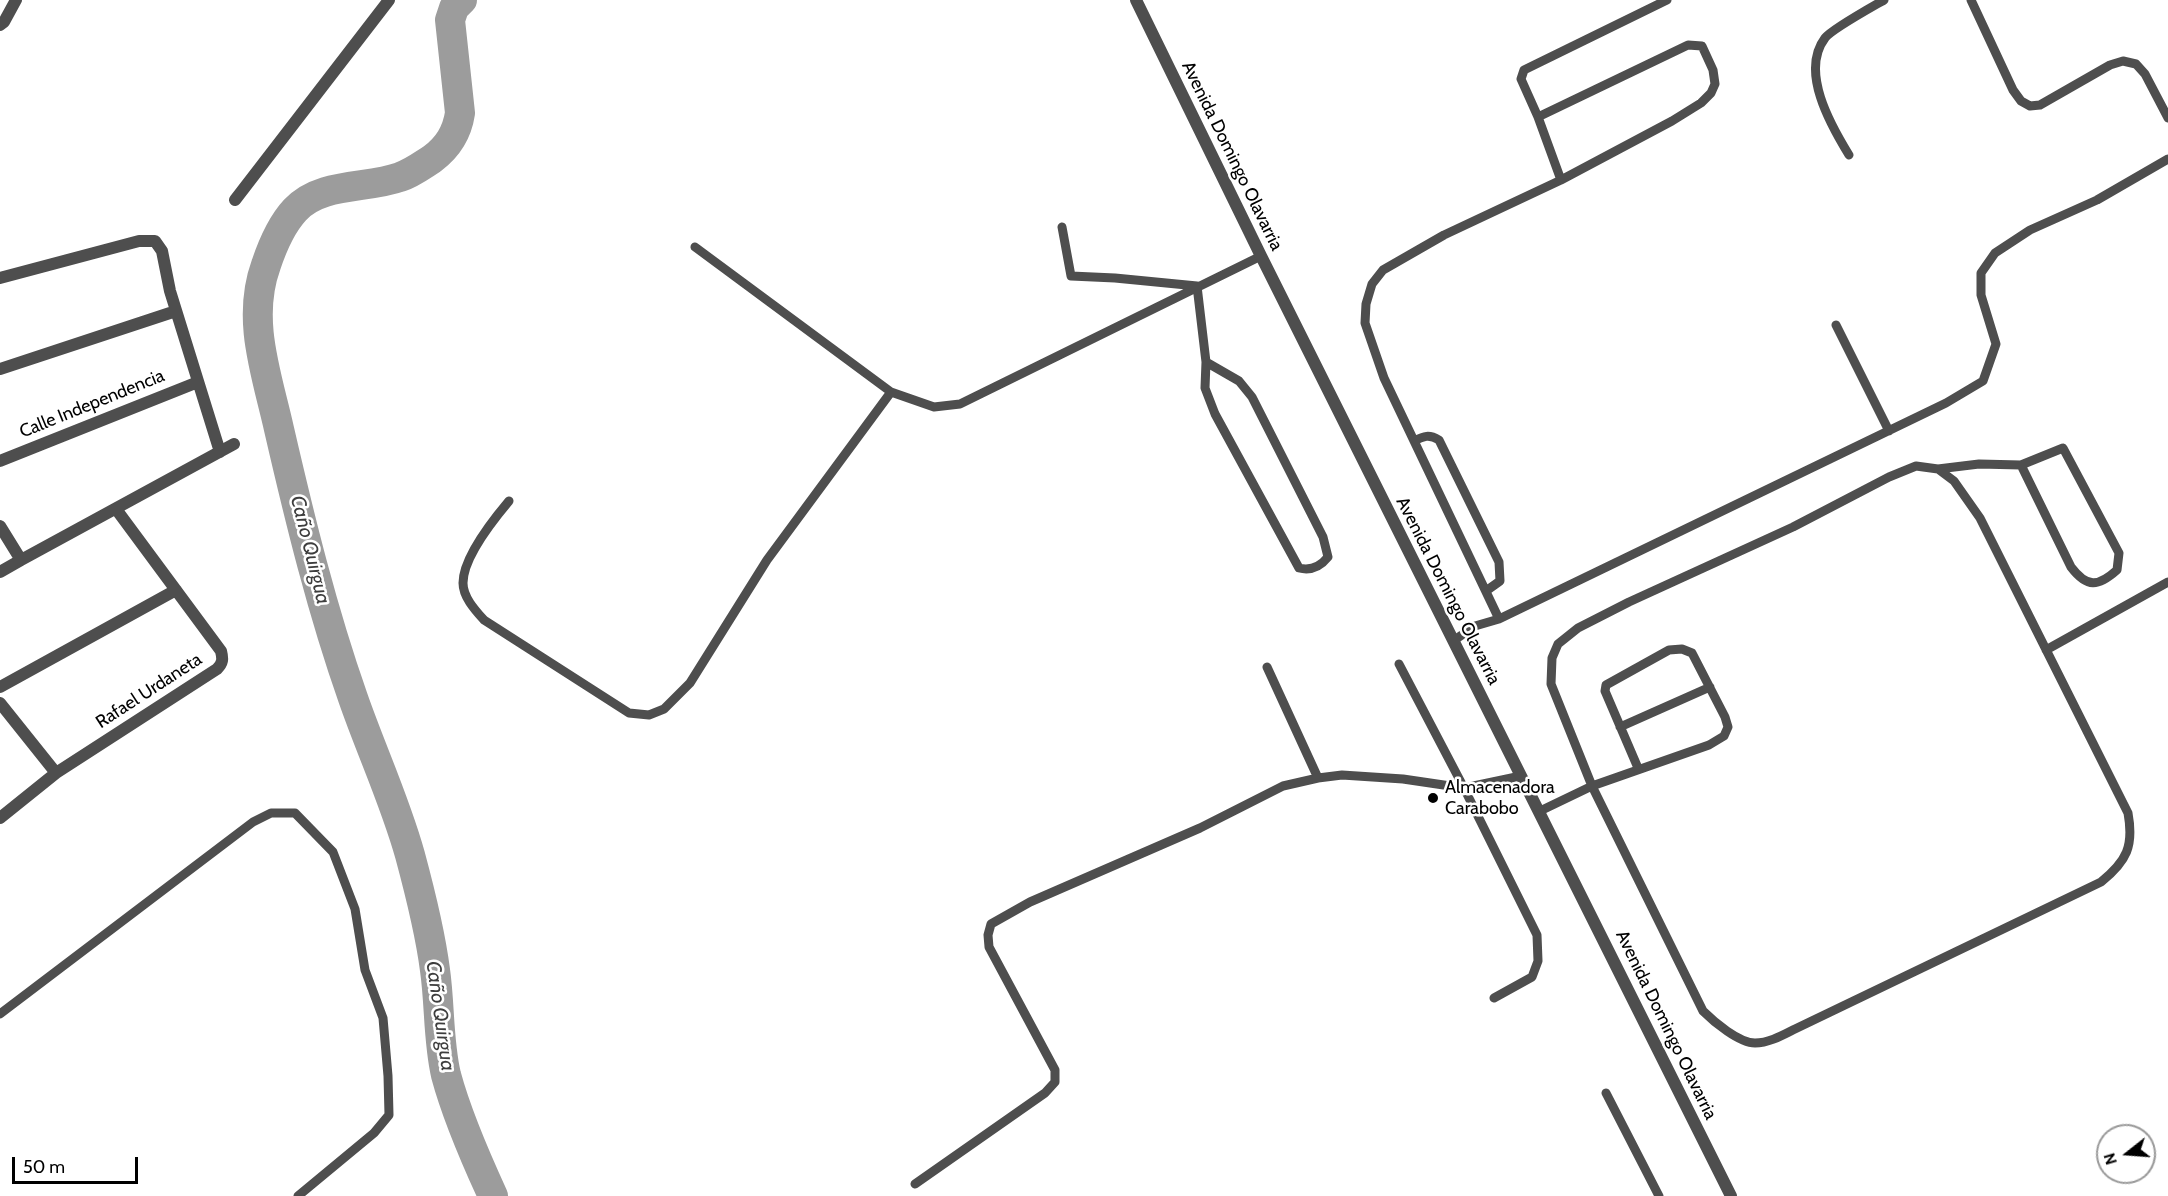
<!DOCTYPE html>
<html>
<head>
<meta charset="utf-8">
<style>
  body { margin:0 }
  #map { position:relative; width:2168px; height:1196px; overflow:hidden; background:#fff; font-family:Cabin,sans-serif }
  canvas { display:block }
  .north { position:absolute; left:2096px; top:1124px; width:60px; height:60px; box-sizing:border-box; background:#fff; border:2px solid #999; border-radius:50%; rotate:253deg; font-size:16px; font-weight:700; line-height:24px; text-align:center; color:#000 }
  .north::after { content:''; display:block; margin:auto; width:21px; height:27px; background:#000; clip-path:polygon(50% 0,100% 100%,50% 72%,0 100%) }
  .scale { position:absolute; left:12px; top:1157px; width:126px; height:27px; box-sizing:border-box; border:3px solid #000; border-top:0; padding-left:8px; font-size:18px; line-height:21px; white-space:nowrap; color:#000; -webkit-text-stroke:4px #fff; paint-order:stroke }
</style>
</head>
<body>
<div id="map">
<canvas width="2168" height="1196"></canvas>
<div class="north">N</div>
<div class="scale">50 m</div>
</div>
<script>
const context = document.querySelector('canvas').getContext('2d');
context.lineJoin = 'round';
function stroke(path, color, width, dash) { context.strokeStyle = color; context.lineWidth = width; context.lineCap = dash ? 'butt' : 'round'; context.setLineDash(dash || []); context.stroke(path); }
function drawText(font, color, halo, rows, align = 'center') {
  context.font = font + ' Cabin,sans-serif'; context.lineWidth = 5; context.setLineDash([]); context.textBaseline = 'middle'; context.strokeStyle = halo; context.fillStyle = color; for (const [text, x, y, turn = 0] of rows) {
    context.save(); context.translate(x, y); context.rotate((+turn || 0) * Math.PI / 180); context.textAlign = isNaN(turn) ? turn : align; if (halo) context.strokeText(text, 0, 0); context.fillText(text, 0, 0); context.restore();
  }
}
stroke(new Path2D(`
  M462 0 454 8 450 20 460 113C457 133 448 147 432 159 421 166 412 173 400 177 367 189 321 182 295 210 282 224 272 247 266 265 246 320 267 375 279 429 300 520 322 610 353 698 371 750 395 801 410 855 420 892 430 931 435 970 440 1005 438 1041 446 1075 457 1116 475 1157 493 1196`), '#9c9c9c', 30);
stroke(new Path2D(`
  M1971 0 2013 90 2021 101 2030 106 2040 105 2110 65 2123 61 2136 64 2145 74 2168 118
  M1849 155C1830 124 1800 71 1825 38 1832 29 1872 7 1884 0
  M1561 180 1538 117 1521 79 1524 70 1667 0
  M1062 227 1071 276 1115 278 1197 286 1206 362 1205 388 1215 414 1299 568C1311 571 1320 567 1328 557L1323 537 1252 397 1239 381 1206 362
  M695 247 891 392 934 407 960 404 1261 256
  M1836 325 1889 431
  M1414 441C1424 436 1429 434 1439 440L1499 562 1500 581 1486 591
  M1916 466 1938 469 1954 481 1980 518 2128 813C2134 846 2127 861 2101 882L1795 1029C1783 1035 1769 1043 1755 1043 1739 1043 1714 1022 1703 1011L1592 786 1551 684 1552 658 1558 644 1578 628 1629 602 1793 527 1889 477Z
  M1938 469 1979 464 2021 465 2063 448 2119 553 2117 570C2098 587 2087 588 2071 567L2021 465
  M509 501C493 520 463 557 463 583 463 597 475 610 484 620L629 713 649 715 664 709 690 683 767 560 891 392
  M1499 619 1384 378 1365 323 1366 304 1372 284 1383 270 1444 235 1561 180 1672 121 1701 103 1711 93 1715 84 1713 70 1702 46 1688 45 1538 117
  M1453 641 1475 626 1499 619 1946 403 1983 381 1996 344 1981 295V273L1995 253 2030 230 2097 200 2168 159
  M2046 650 2168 582
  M1399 664 1464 788 1537 935 1538 961 1532 977 1494 998
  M1267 667 1318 778
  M1620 727 1710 687
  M1540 811 1592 786 1709 745 1724 736 1728 727 1725 717 1692 653 1682 649 1669 650 1606 685 1605 691 1638 768
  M0 1014 253 822 271 813H295L333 852 355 909 365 970 383 1018 388 1076 389 1115 374 1133 298 1196
  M1606 1093 1659 1196
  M915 1184 1045 1093 1055 1082V1070L989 947 988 935 991 924 1030 902 1200 828 1283 786 1318 778 1342 775 1403 779 1464 788 1521 776`), '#4e4e4e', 9);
stroke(new Path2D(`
  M1136 0 1261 256 1731 1196
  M0 25 4 22 16 0
  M235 200 389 0
  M0 278 139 241H155L162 251 170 291 220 452
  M0 369 176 311
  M0 461 198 382
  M0 526 21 560 234 444
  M0 572 21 560
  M0 687 176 590
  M0 703 56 773
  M0 818 56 773 217 669C223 663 223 659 221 651L116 509`), '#4e4e4e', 12);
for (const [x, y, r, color] of [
  [1433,798,6,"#000"]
]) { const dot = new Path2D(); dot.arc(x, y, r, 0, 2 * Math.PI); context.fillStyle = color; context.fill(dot); stroke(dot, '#fff', 2); }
drawText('18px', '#000', '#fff', [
  ["Avenida Domingo Olavarria",1232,156,64],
  ["Calle Independencia",92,404,-22],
  ["Avenida Domingo Olavarria",1448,591,63],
  ["Rafael Urdaneta",149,691,-33],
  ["Avenida Domingo Olavarria",1666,1025,64]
]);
drawText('18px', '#000', '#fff', [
  ["Almacenadora",1445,788],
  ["Carabobo",1445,809]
], 'left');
drawText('italic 20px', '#3d3d3d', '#fff', [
  ["Caño Quirgua",310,550,76],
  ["Caño Quirgua",440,1016,82]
]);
</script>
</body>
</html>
